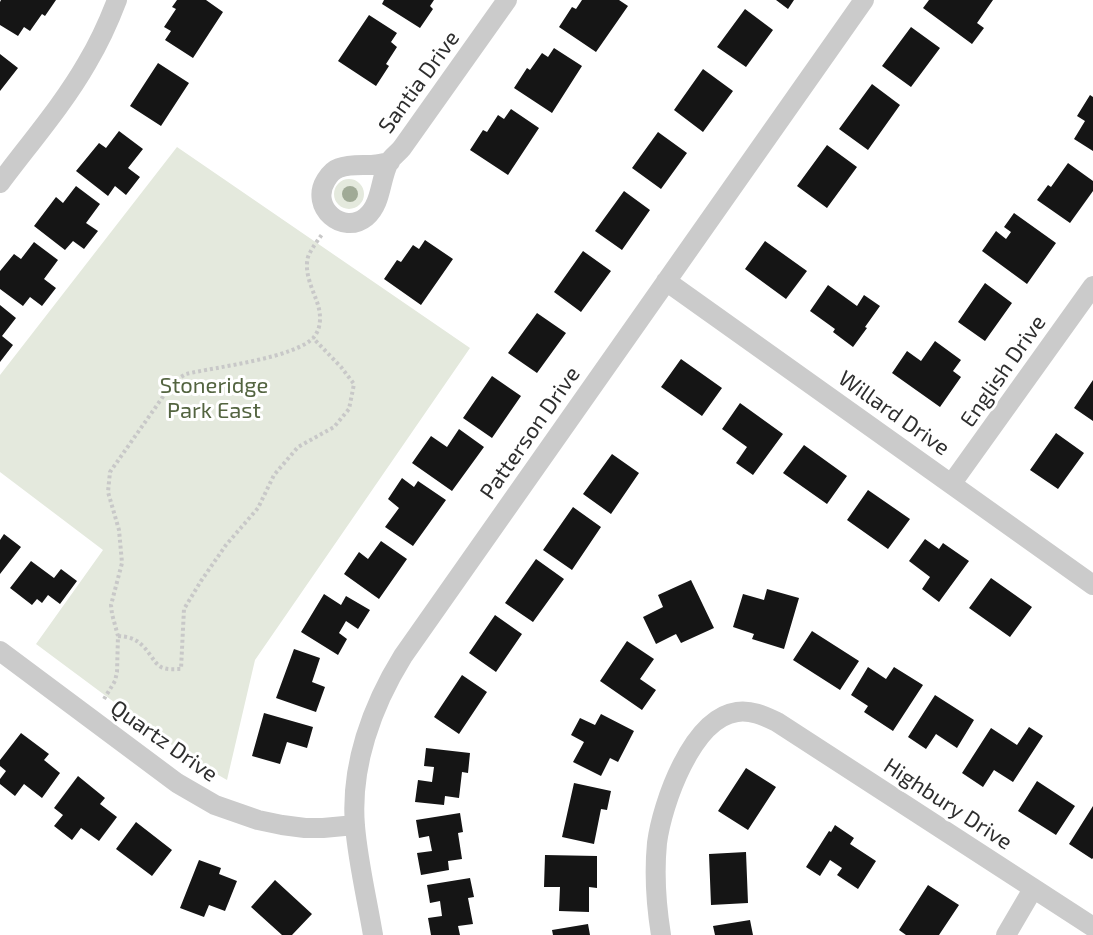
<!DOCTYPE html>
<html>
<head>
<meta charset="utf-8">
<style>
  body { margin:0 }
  canvas { display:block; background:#fff }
</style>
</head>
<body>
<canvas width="1093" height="935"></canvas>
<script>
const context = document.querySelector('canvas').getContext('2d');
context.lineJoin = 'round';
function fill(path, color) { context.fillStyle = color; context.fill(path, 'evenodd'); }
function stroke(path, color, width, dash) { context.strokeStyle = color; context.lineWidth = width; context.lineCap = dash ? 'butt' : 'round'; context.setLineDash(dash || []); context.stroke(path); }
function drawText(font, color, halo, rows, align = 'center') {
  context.font = font + ' "Exo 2",sans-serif'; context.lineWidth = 6; context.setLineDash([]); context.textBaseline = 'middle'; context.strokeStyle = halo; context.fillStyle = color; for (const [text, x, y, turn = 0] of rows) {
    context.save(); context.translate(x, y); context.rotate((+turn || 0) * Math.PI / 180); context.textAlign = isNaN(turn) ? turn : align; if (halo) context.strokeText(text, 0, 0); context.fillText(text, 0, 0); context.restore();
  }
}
fill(new Path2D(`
  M177 147 470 348 255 660 227 780 192 760 36 644 103 550 0 472V375Z
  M334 194a15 15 0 1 1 30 0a15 15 0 1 1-30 0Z`), '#e4e9dd');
fill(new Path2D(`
  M1 0H56L45 16 42 14 30 31 24 27 18 36 0 25V2Z
  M177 0H206L223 12 193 58 165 40 171 31 164 27 176 9 172 7Z
  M384 0H434L430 6 433 9 420 28 382 4Z
  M582 0H619L628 6 596 52 559 27 572 7 576 9Z
  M776 0H794L788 9Z
  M929 0H993L977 23 984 28 972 44 923 8Z
  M745 9 773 30 746 67 717 47Z
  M369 15 397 33 391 42 397 47 386 64 389 66 376 86 338 61Z
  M911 27 940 48 911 87 882 66Z
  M554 48 582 66 552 113 514 88 527 68 530 70 542 53 548 57Z
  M0 54 18 68 0 91Z
  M158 63 189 83 161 126 130 106Z
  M703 69 733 91 703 132 674 110Z
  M872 84 900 105 868 150 839 129Z
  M1090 95 1093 97V151L1074 139 1085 121 1077 116Z
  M511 109 539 128 508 175 470 150 483 130 487 132 498 115 504 119Z
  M119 131 143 149 128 168 140 177 126 195 115 186 108 196 76 171 99 143 106 148Z
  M658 132 687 153 661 189 632 168Z
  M827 145 857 167 827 208 797 186Z
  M1068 163 1093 181V191L1070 223 1037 200 1048 185 1051 187Z
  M76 186 100 204 86 223 98 231 84 249 73 241 65 250 34 226 56 197 63 203Z
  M624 191 650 210 622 250 595 231Z
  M1014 213 1056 243 1027 284 982 251 996 231 1006 239 1011 232 1004 227Z
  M425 240 453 259 421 305 384 279 397 260 401 262 413 245 419 249Z
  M765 241 807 271 786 299 745 269Z
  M34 242 58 260 44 279 56 288 42 306 30 297 23 306 0 289V271L14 254 21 259Z
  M583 251 611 271 581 312 554 292Z
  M985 283 1012 303 985 341 958 322Z
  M828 285 857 306 864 295 880 306 865 327 867 328 853 347 833 332 835 329 810 311Z
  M0 305 16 318 2 336 13 345 0 362Z
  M537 313 566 333 537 373 508 353Z
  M935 341 961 360 953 371 961 377 940 407 892 373 907 351 921 361Z
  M681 359 722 388 702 416 661 387Z
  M492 376 521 396 492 438 463 418Z
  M1093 380V421L1074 408Z
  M740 403 783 434 753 475 736 463 747 447 722 429Z
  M459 429 484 447 452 491 412 463 431 436 447 447Z
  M1056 433 1084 453 1058 489 1030 470Z
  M804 445 847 476 827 504 783 473Z
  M612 454 639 473 611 514 583 494Z
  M402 478 414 487 418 481 446 500 413 546 385 527 399 508 388 499Z
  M868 490 910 519 888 549 847 520Z
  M573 507 601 527 572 570 543 550Z
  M4 534 21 547 0 574V540Z
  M925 539 939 549 943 543 969 561 939 602 922 589 930 577 909 561Z
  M381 541 407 559 379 599 344 574 359 552 368 559Z
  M536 559 564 579 533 622 505 603Z
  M31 561 54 578 61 569 77 581 60 604 48 595 42 603 37 599 32 605 10 588Z
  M991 578 1032 607 1010 637 969 608Z
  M691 580 714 628 681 643 676 634 656 644 643 617 663 607 658 595Z
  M767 589 799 598 784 649 752 639 754 634 733 627 743 594 764 600Z
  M324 594 341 605 346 596 370 610 358 629 346 621 339 633 347 639 338 655 301 632Z
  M495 615 522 634 496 672 469 653Z
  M812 631 859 661 840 690 793 660Z
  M627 641 654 659 640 679 656 690 642 710 600 681Z
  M294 649 320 658 312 682 325 687 316 712 276 698Z
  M868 667 886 679 894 667 923 685 893 731 864 712 868 706 851 695Z
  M462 675 487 692 459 734 434 717Z
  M935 695 974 720 957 748 936 734 926 749 908 737Z
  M264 713 313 727 307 748 287 742 280 764 252 756Z
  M601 714 634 731 618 762 610 758 601 776 573 762 584 742 571 735 580 718 595 725Z
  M1029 727 1043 736 1013 782 994 770 983 787 962 773 991 728 1017 745Z
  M21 733 49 754 44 760 60 773 42 798 24 784 15 796 0 784V779L6 771 0 766V760Z
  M426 748 470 753 468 773 462 772 459 798 445 796 444 805 415 802 418 780 432 782 434 767 424 766Z
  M746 768 776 787 748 830 718 811Z
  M78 776 105 798 100 804 117 817 99 841 81 828 72 840 54 826 63 815 54 808Z
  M1037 781 1075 806 1056 835 1018 811Z
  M574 783 611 791 607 810 601 809 594 844 562 837Z
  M1093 806V858L1092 859 1069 844Z
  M460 813 463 832 458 833 462 859 448 861 449 870 421 875 417 853 432 851 429 836 419 838 416 820Z
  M136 822 172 850 152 876 116 849Z
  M835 825 854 838 850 844 876 861 858 889 837 875 842 868 830 860 820 876 806 867 829 831 831 832Z
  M746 852 748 903 711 905 709 854Z
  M545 855 597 856V888L589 887V912L559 911 560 887H544Z
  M199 860 221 868 219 874 237 881 225 911 209 905 204 917 180 908Z
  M470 878 474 897 468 898 473 924 458 926 460 935H431L428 918 442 916 440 901 430 903 427 885Z
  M275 880 312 914 292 935H282L251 907Z
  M928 885 959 905 939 935H906L899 930Z
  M750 920 753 935H715L713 926Z
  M588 924 590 935H553L552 930Z`), '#151515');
stroke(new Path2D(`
  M118 636C135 637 141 642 151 656 154 660 156 664 161 667 167 670 174 669 181 669L184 609 201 581 226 545 258 508 274 475 298 447 334 427 349 409 354 384 341 367 313 338
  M104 699 115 681 117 672 118 636 112 614 111 605 122 563 119 530 108 492 110 472 174 381 186 374C215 367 296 358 314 337 322 327 321 313 317 302 312 288 304 272 308 257 311 249 318 240 323 233`), '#c8c8c8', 4, [3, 3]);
stroke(new Path2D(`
  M390 162C384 163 377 165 371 165 361 165 349 164 339 168 333 170 329 175 326 180 309 207 343 236 366 217 382 204 380 178 389 162 392 157 398 153 402 148L507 0
  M0 183C29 144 63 105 87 63 99 43 109 21 117 0
  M666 281 1093 585
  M952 483 1093 286
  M0 651 177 783 215 805 258 820 282 825 305 828H323L355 825
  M373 935C367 899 358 862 355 826 350 766 372 706 403 656L864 0
  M661 935C656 904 654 874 657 843 662 804 692 718 737 712 752 710 764 716 777 722L1093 927
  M1006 935 1033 889`), '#cbcbcb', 20);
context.fillStyle = '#a0aa96';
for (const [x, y] of [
  [350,194]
]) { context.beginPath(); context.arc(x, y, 8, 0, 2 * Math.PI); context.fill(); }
drawText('22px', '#2e2e2e', '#fff', [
  ["Santia Drive",419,82,-54],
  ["English Drive",1003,371,-55],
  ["Willard Drive",894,413,35],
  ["Patterson Drive",530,433,-55],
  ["Quartz Drive",164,741,35],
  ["Highbury Drive",948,804,33]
]);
drawText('22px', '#536440', '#fff', [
  ["Stoneridge",214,386],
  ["Park East",214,411]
]);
</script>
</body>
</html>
